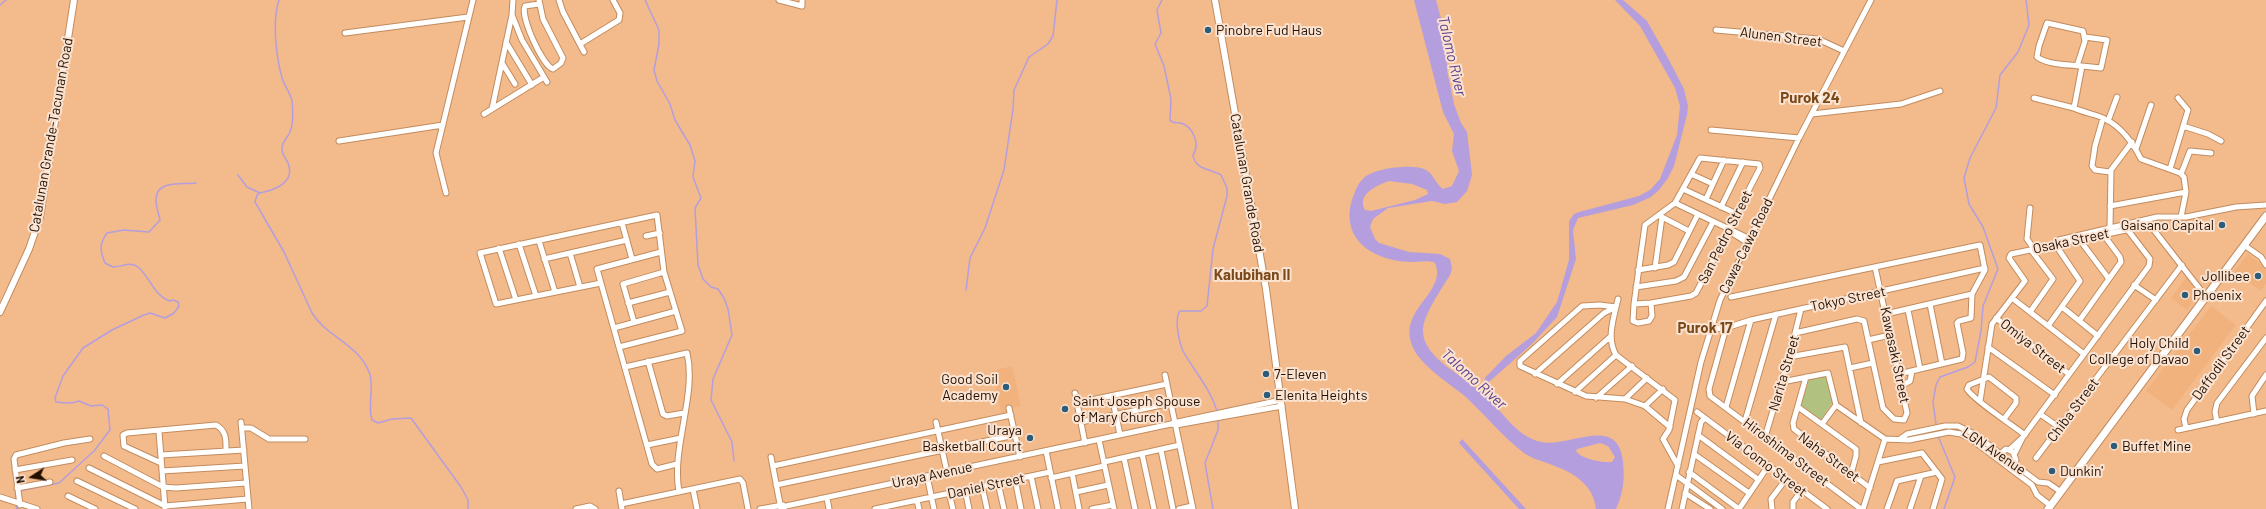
<!DOCTYPE html>
<html>
<head>
<meta charset="utf-8">
<style>
  body { margin:0 }
  #map { position:relative; width:2266px; height:509px; overflow:hidden; background:#f3ba8c; font-family:Barlow,sans-serif }
  canvas { display:block }
  .north { position:absolute; left:12px; top:457px; width:40px; height:40px; -webkit-text-stroke:3px #fbe3d1; paint-order:stroke; rotate:258deg; font-size:11px; font-weight:700; line-height:16px; text-align:center; color:#230f00 }
  .north::after { content:''; display:block; margin:auto; width:14px; height:18px; background:#230f00; clip-path:polygon(50% 0,100% 100%,50% 72%,0 100%) }
</style>
</head>
<body>
<div id="map">
<canvas width="2266" height="509"></canvas>
<div class="north">N</div>
</div>
<script>
const context = document.querySelector('canvas').getContext('2d');
context.lineJoin = 'round';
function fill(path, color) { context.fillStyle = color; context.fill(path, 'evenodd'); }
function stroke(path, color, width, dash) { context.strokeStyle = color; context.lineWidth = width; context.lineCap = dash ? 'butt' : 'round'; context.setLineDash(dash || []); context.stroke(path); }
function drawText(font, color, halo, rows, align = 'center') {
  context.font = font + ' Barlow,sans-serif'; context.lineWidth = 4; context.setLineDash([]); context.textBaseline = 'middle'; context.strokeStyle = halo; context.fillStyle = color; for (const [text, x, y, turn = 0] of rows) {
    context.save(); context.translate(x, y); context.rotate((+turn || 0) * Math.PI / 180); context.textAlign = isNaN(turn) ? turn : align; if (halo) context.strokeText(text, 0, 0); context.fillText(text, 0, 0); context.restore();
  }
}
fill(new Path2D(`
  M2248 254 2266 268V284L2261 291 2234 272Z
  M2187 276 2200 292 2187 310 2171 298Z
  M2211 306 2236 325 2172 410 2146 391Z
  M1012 366 1021 406 1008 409 1009 414 1002 415 992 371Z`), '#f1b27e');
fill(new Path2D(`
  M1827 375 1833 402 1821 420 1801 405 1809 380Z`), '#b1c280');
fill(new Path2D(`
  M1414 0H1436L1446 37 1447 70 1454 104 1461 123 1467 132 1472 175 1467 191 1457 202 1445 204 1432 201 1388 208 1373 219 1370 227 1375 239 1379 243 1409 252 1440 254 1450 259 1452 269 1450 275C1441 290 1422 316 1423 332 1424 359 1466 377 1483 393 1501 409 1513 433 1537 441 1566 451 1618 411 1623 462 1625 479 1623 494 1616 509H1596C1594 485 1573 472 1552 465 1543 461 1532 459 1524 453 1503 437 1486 416 1467 398 1453 386 1429 371 1418 356 1388 312 1449 295 1435 263 1428 260 1421 262 1414 262 1399 262 1383 259 1370 251 1348 237 1345 214 1355 192 1357 186 1360 181 1365 177 1376 168 1411 164 1424 169 1434 173 1435 184 1443 189L1452 186 1459 171 1452 151 1454 134 1443 112ZM1389 181 1412 184 1427 190 1428 194 1415 200 1371 211 1365 210C1356 194 1378 185 1389 181ZM1600 443 1608 446 1615 457 1612 462C1603 463 1581 459 1576 451L1577 449Z
  M1615 0H1623L1647 21 1669 60 1684 89 1688 106 1687 115 1674 166 1668 178 1659 190 1651 197 1633 205 1578 218 1573 230 1576 259 1557 317 1532 344 1490 381 1485 378 1506 356 1536 333 1557 302 1569 260V221L1574 214 1579 212 1639 196 1650 190 1660 179 1677 135 1680 106 1675 88 1640 26Z
  M1462 439 1526 509H1519L1459 443Z`), '#b49edd');
stroke(new Path2D(`
  M645 0 659 30V44L654 70 657 81 670 104 675 120 690 145 695 161 693 177 701 198 695 208 698 265 703 279 711 287 718 289 724 298 728 309 732 335 713 379 711 400 732 442 734 461
  M1162 0 1157 10 1161 33 1155 44 1164 66 1171 99 1170 120C1173 124 1176 122 1181 123 1194 127 1200 145 1193 155 1195 170 1211 169 1221 175L1227 188V196L1213 249 1207 306 1201 311H1180C1174 319 1179 342 1183 351 1194 371 1210 388 1217 411
  M0 5 6 0
  M238 175 247 187 260 193C274 190 296 183 288 163 286 158 281 154 282 147 283 141 287 138 289 134 294 125 293 110 292 100 290 94 286 87 283 81 276 59 272 21 279 0
  M260 193 257 195 255 202 284 252 312 313C327 337 358 344 369 372 375 387 367 405 372 420L378 423 392 419 411 418 461 487 468 500V509
  M966 290 970 258 985 228 1004 170 1013 109 1014 90 1029 57 1048 44 1053 36 1057 0
  M1937 432 1933 402 1936 385 1940 377 1968 367 1975 362 1981 331 1983 306 1998 269 1983 227 1969 204 1964 178 1970 158 1996 108 2000 75 2018 52 2029 25 2026 0
  M1938 436 1955 477 1944 509
  M19 491 59 483 94 451 110 430 108 409 102 405 91 406 79 401C71 404 65 403 56 402L55 398 63 376 83 348 112 330 144 315 150 313 165 318 174 313 179 306 178 302 173 300 170 301C154 296 150 277 138 267 130 261 122 267 113 267 111 266 107 264 105 263 100 251 99 244 107 233L124 230 149 232 160 220C159 214 156 207 156 201 155 179 182 185 196 183
  M15 501 17 492
  M16 506 17 509
  M1213 509 1205 463 1218 430V420`), '#b49edd', 1.5);
stroke(new Path2D(`
  M1484 399 1487 379 1490 376`), '#b49edd', 4.5);
const minor = new Path2D(`
  M539 0 543 19 563 58 561 63 553 69C543 66 520 17 525 6L539 4
  M559 0 563 12 584 52
  M779 0 802 6V0
  M512 15 522 40 547 82
  M1716 30 1818 39 1844 51
  M345 33 468 17
  M506 42 532 85
  M580 44 619 20 620 13 613 0
  M502 63 515 84
  M2077 66 2085 41 2083 31 2047 23 2039 46 2037 57C2048 65 2069 65 2082 66L2074 108C2082 112 2090 113 2098 116 2119 123 2132 141 2141 159L2180 173 2184 177 2186 192 2181 217
  M2082 66 2101 68 2107 40 2085 37
  M2034 98 2074 108
  M492 109 512 15 513 0
  M484 114 544 77
  M1812 114 1901 104 1940 91
  M2103 118 2095 146 2092 166 2095 170 2110 172
  M2108 121 2117 97
  M2183 126 2208 134 2221 141
  M1711 130 1799 138
  M339 141 443 125
  M2136 149 2151 105
  M2170 169 2188 110 2178 98
  M1691 174 1713 184
  M2181 174 2190 151 2211 153
  M1683 189 1737 214
  M446 193 436 153 473 0
  M1706 199 1724 160
  M1675 203 1750 239
  M2110 206 2186 192
  M1721 207 1743 162
  M2030 208 2027 239 2032 246 2037 245
  M1660 216 1689 231
  M622 223 632 259
  M2110 228 2111 170 2132 142
  M1729 231 1748 243
  M646 236 660 233
  M2079 239 2109 279
  M2059 240 2157 217H2186L2236 207 2266 205
  M539 241 555 292
  M519 244 536 296
  M2244 245 2261 257 2266 265
  M499 248 516 300
  M661 252 597 269 652 464 657 469 677 464
  M570 253 580 287
  M544 259 627 240
  M1655 268 1662 217
  M1638 270 1668 265 1674 262 1698 214
  M601 283 496 304 480 253 657 215 664 272 682 331 619 347
  M2134 285 2156 300
  M1636 287 1676 281 1684 277 1713 222
  M1731 297 1980 245 1985 270 1972 294 1971 318 1959 321 1957 323 1963 353 1962 359 1899 374
  M2012 298 2084 354
  M1618 299C1614 317 1606 338 1616 355L1675 400 1669 430 1663 439 1678 466
  M628 303 670 292
  M1634 304 1651 303 1691 296 1696 293 1760 168 1759 164 1700 158 1675 203 1645 225 1634 304 1633 321 1638 323 1649 321 1652 316 1651 303
  M1930 304 1942 364
  M1616 307 1600 305 1582 306 1520 361V366L1586 396 1625 399 1645 406 1670 427
  M2062 307 2098 336
  M1908 310 1920 369
  M2030 312 2053 279 2031 250
  M1886 314 1972 294
  M1996 318 2069 374
  M2079 321 2121 262 2120 257 2103 234
  M634 322 623 284 664 272
  M2048 326 2080 281 2055 244
  M614 328 676 311
  M1726 328 1709 389 1710 396 1861 509
  M1711 329 1726 328 1751 320 1985 268
  M1795 333 1857 319 1864 321 1883 408 1894 419 1904 420 1907 413 1875 267
  M1868 340 1890 335
  M1988 347 2055 395
  M1789 357 1845 347 1861 423
  M648 361 663 414 667 416 684 413
  M625 367 687 353C697 395 671 447 679 492
  M1850 368 1873 363
  M1535 374 1604 313 1616 307
  M1165 375 1193 509
  M1806 377 1793 423 1794 429 1870 488
  M1782 382 1828 373 1836 405 1822 424
  M1557 384 1611 336
  M1901 386 1910 381 1912 371
  M1575 392 1616 355
  M1075 393 1085 443
  M1112 396 1120 435
  M1596 398 1632 366
  M1625 399 1647 378
  M1980 401 1992 324 2025 281 2009 258 2011 254 2150 225 2206 297
  M1077 403 1167 384
  M1836 405 1885 439 1909 440 1949 432 1961 434 1971 439 2032 485 2037 495 2051 506
  M1645 406 1663 389
  M1726 407 1751 320
  M1798 407 1856 449V456L1851 474
  M1009 408 1020 457
  M1697 412 1705 418
  M2040 414 2060 428
  M2254 414 2252 396 2266 375
  M2004 419 2016 403V398L1989 377 1969 385 1967 389C1972 399 2014 426 2025 435
  M1745 421 1776 314
  M241 422 249 509
  M936 422 947 472
  M1081 422 1171 403
  M2217 422 2215 412 2217 403 2266 338
  M1173 423 1281 400
  M242 428H251L269 439H305
  M2186 428 2184 419 2187 410 2266 301
  M2178 430 2266 411
  M159 432 165 508
  M1698 435 1759 480
  M1765 437 1789 357 1801 309
  M1900 439 1907 434 1945 426H1958L1974 434 2038 482 2048 483 2061 492
  M1099 440 1114 509
  M647 445 681 438
  M2010 449 2022 438
  M1161 450 1173 509
  M1046 451 1058 509
  M2015 453 2023 437 2149 266 2150 259 2127 229
  M1142 454 1154 509
  M1694 454 1749 493
  M161 455 244 450
  M104 456 163 487 176 488 246 483
  M1998 456 2006 449 2013 452 2016 460 2013 467
  M771 457 781 509
  M1124 458 1135 509
  M2036 458 2182 265
  M1104 462 1180 445
  M1878 462 1922 453 1942 479 1933 509
  M161 463 124 446 123 435 127 433 216 425C227 431 226 441 226 451
  M773 466 1011 415
  M89 468 165 506 248 499
  M15 470 72 460
  M162 471 245 466
  M1689 472 1739 509 1768 466
  M1072 473 1079 509
  M1676 475 1722 509
  M927 476 934 509
  M1031 476 1038 509
  M1051 478 1104 466
  M1015 479 1021 509
  M77 481 135 509
  M998 483 1004 509
  M776 485 1015 435
  M982 486 987 509
  M17 488 50 482
  M693 489 697 509
  M965 490 969 509
  M619 491 622 509
  M1076 492 1108 485
  M949 493 953 509
  M1685 493 1710 509
  M68 496 95 509
  M0 497 37 509
  M827 498 829 509
  M917 500 919 509
  M621 504 740 479 743 483 748 509
  M20 505 14 459 16 455 64 443 90 439
  M576 509 590 506 595 509
  M760 509 783 505
  M781 509 786 506 1171 424 1176 425 1282 406
  M875 509 1050 472
  M1092 509 1113 505
  M1179 509 1192 506
  M1668 509 1701 362 1720 300 1799 138 1871 0
  M1682 509 1701 422 1705 418 1827 509
  M1772 509 1771 499 1786 479
  M1793 509V502L1802 490
  M1863 509 1885 439
  M1887 509 1897 481 1937 472
  M1910 509 1921 476`);
const major = new Path2D(`
  M1215 0 1266 289 1295 509
  M0 312 29 249 40 217 74 0`);
const highway = new Path2D(`
  M2048 509 2266 216`);
stroke(minor, '#c28c5e', 7);
stroke(major, '#c28c5e', 8);
stroke(highway, '#c28c5e', 9);
stroke(minor, '#fff', 5);
stroke(major, '#fff', 6);
stroke(highway, '#fff', 7);
for (const [x, y, r, color] of [
  [1208,30,4,"#2d5b7a"],
  [2222,225,4,"#2d5b7a"],
  [2258,276,4,"#2d5b7a"],
  [2185,295,4,"#2d5b7a"],
  [2197,351,4,"#2d5b7a"],
  [1266,374,4,"#2d5b7a"],
  [1006,387,4,"#2d5b7a"],
  [1267,395,4,"#2d5b7a"],
  [1065,409,4,"#2d5b7a"],
  [1030,438,4,"#2d5b7a"],
  [2114,446,4,"#2d5b7a"],
  [2052,471,4,"#2d5b7a"]
]) { const dot = new Path2D(); dot.arc(x, y, r, 0, 2 * Math.PI); context.fillStyle = color; context.fill(dot); stroke(dot, '#fbe3d1', 1.5); }
drawText('14px', '#230f00', '#fbe3d1', [
  ["Pinobre Fud Haus",1216,30],
  ["Gaisano Capital",2214,225,"right"],
  ["Jollibee",2250,276,"right"],
  ["Phoenix",2193,295],
  ["Holy Child",2189,343,"right"],
  ["College of Davao",2189,359,"right"],
  ["7-Eleven",1274,374],
  ["Good Soil",998,379,"right"],
  ["Academy",998,395,"right"],
  ["Elenita Heights",1275,395],
  ["Saint Joseph Spouse",1073,401],
  ["of Mary Church",1073,417],
  ["Uraya",1022,430,"right"],
  ["Basketball Court",1022,446,"right"],
  ["Buffet Mine",2122,446],
  ["Dunkin'",2060,471]
], 'left');
drawText('14px', '#230f00', '#fbe3d1', [
  ["Alunen Street",1781,37,7],
  ["Catalunan Grande-Tacunan Road",51,135,-80],
  ["Catalunan Grande Road",1247,183,80],
  ["San Pedro Street",1725,237,-63],
  ["Osaka Street",2071,241,-12],
  ["Cawa-Cawa Road",1746,246,-64],
  ["Tokyo Street",1848,299,-12],
  ["Omiya Street",2033,346,38],
  ["Kawasaki Street",1895,355,78],
  ["Daffodil Street",2221,363,-54],
  ["Narita Street",1784,373,-74],
  ["Chiba Street",2073,410,-53],
  ["LGN Avenue",1994,451,34],
  ["Hiroshima Street",1786,452,37],
  ["Naha Street",1829,457,37],
  ["Via Como Street",1766,464,37],
  ["Uraya Avenue",932,475,-12],
  ["Daniel Street",986,486,-12]
]);
drawText('italic 15px', '#5f408c', '#fbe3d1', [
  ["Talomo River",1452,56,77],
  ["Talomo River",1474,379,42]
]);
drawText('bold 15px', '#7a491a', '#fbe3d1', [
  ["Purok 24",1810,98],
  ["Kalubihan II",1252,275],
  ["Purok 17",1705,328]
]);
</script>
</body>
</html>
